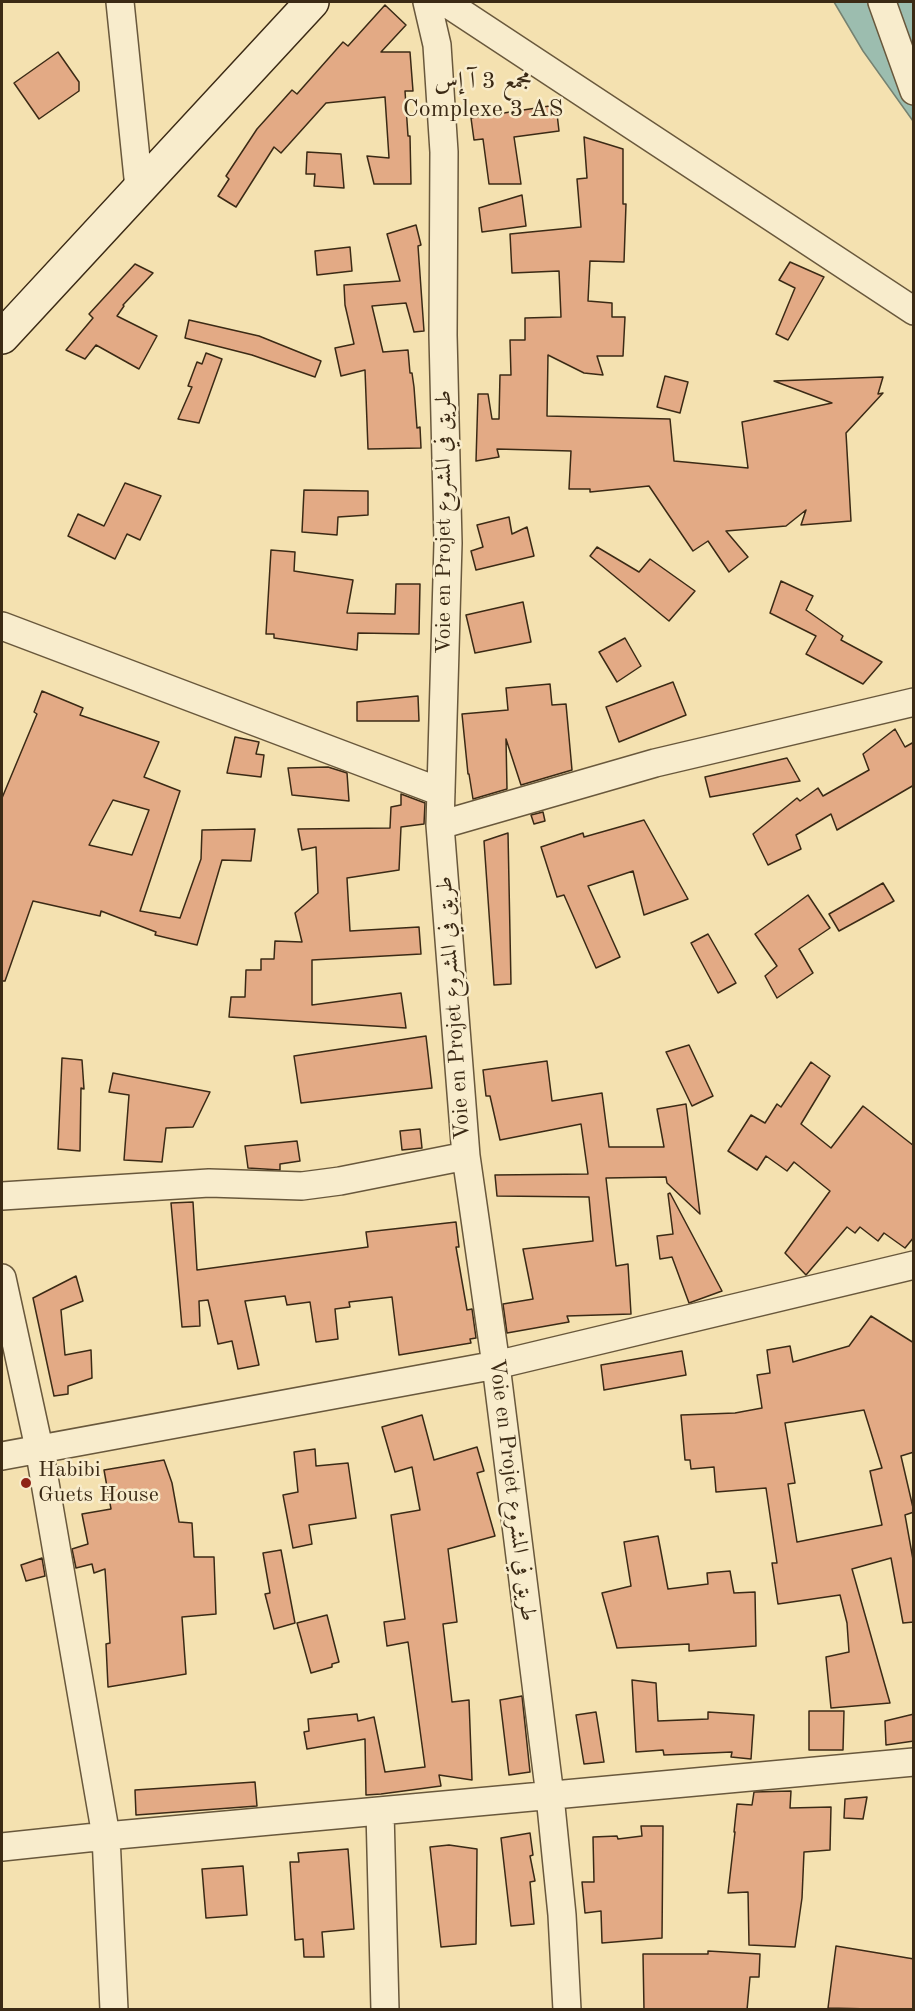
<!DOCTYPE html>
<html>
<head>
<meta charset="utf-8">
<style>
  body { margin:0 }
  #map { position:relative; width:915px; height:2011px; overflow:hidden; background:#f4e1b0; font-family:"Old Standard TT",serif }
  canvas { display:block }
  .frame { position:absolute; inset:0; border:3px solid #3b2a15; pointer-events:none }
</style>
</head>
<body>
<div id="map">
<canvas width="915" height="2011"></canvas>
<div class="frame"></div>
</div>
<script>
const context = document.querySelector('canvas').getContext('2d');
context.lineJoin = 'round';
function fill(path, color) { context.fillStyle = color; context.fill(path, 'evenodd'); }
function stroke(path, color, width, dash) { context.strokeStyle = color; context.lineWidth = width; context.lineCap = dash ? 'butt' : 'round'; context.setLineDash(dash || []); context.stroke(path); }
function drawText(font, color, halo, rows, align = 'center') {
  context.font = font + ' "Old Standard TT",Amiri,serif'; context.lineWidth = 5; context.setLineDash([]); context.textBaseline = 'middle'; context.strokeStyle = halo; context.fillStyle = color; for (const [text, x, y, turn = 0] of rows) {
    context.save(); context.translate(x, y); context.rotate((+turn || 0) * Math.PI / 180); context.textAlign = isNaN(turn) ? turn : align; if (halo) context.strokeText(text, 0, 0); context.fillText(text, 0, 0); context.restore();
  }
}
const water = new Path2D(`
  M834 2H913V121L863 51Z`);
fill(water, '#9cbdaf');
stroke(water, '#758271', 1.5);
const building = new Path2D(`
  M385 5 406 25 381 52H410L413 91H405L408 136H410L411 184H374L367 156 389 158 385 97 326 103 281 153 274 147 236 207 218 196 229 179 226 176 257 129 292 90 297 94 343 42 348 46Z
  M58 52 79 82V91L39 119 14 83Z
  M556 105 559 131 514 137 521 184H489L483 139 474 140 471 118Z
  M584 137 623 149V204H626L624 262 590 261 588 301 612 303V317H625L623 356H597L603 375 584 373 548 355 547 416 670 419 674 461 748 468 742 422 832 403 774 381 883 377 878 394 883 393 846 433 851 521 801 525 806 510 786 526 726 531 748 557 729 572 708 541 693 551 649 486 590 492V489H569L571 451 497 449 499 457 476 461 478 394H488L492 419H499L500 375H511L510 340H525V318L561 317 559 271 512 273 510 234 581 227 577 179 587 178Z
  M307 152 341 154 344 188 314 186 315 174H306Z
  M522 195 526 226 482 232 479 208Z
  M416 225 421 245 418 246 424 331 414 332 406 303 372 306 383 352 408 350 410 373H412L414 387 417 428 420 427 421 448 368 449 365 370 341 376 335 348 354 344 345 305 344 285 400 281 387 234Z
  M350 247 352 271 317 275 315 251Z
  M790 262 824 277 788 340 776 334 795 288 779 280Z
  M135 264 153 273 123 305 124 306 117 316 157 336 139 369 96 345 85 359 66 350 93 318 89 314Z
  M189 320 259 336 321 361 315 377 252 355 185 338Z
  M206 353 222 359 199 423 178 419 192 387 188 386 197 362 202 364Z
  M665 376 688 382 680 413 657 407Z
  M125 483 161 496 140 540 127 534 115 559 68 536 78 514 104 526Z
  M304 490 368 491V515L338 517 337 535 302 532Z
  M509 517 512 534 527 527 534 556 476 570 471 551 483 547 477 525Z
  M597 547 639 572 650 559 695 591 669 621 590 556Z
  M271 550 295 552 294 571 353 580 347 613 395 614 396 584H420L419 634 358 633 357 650 274 638V634H266Z
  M781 581 813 596 806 610 843 636 841 640 882 662 863 684 806 654 816 636 770 613Z
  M523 602 531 642 475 653 466 615Z
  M625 638 641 666 617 682 599 652Z
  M673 682 686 715 619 742 606 707Z
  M550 684 552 705 566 704 572 770 521 785 506 739 507 789 473 799 469 774H468L462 714 508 710 506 688Z
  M42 691 83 708 80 715 159 742 144 777 180 791 140 911 180 918 201 859 202 830 255 829 251 861 222 860 197 945 155 935 156 932 101 911 100 916 33 901 5 981H2V798L37 714 34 712ZM113 800 149 810 132 855 89 845Z
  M418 696 419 721H357V702Z
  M895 729 905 747 914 742V785L837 830 831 814 796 835 801 849 768 865 753 834 797 798 800 801 818 788 823 796 869 770 863 754Z
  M235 737 259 742 256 754 264 755 261 777 227 773Z
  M787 758 800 781 710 797 705 777Z
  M328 767 347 773 349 801 292 795 288 768Z
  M401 794 425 803 424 824 401 827 399 870 347 878 350 931 419 927 421 954 312 960V1005L401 993 406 1028 229 1017 231 997H245L246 970H261V959H274L275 941 302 942 295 913 318 893 316 847 302 850 298 829 390 828 391 807 401 805Z
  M543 812 545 821 534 824 531 815Z
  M644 820 688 899 644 915 633 871 588 886 620 957 596 968 564 895 557 897 541 847 583 833 584 837Z
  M508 833 511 984 494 985 484 841Z
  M883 883 894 901 839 931 829 914Z
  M808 895 830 928 799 949 813 973 777 998 765 976 777 966 755 934Z
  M708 934 736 983 718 993 691 943Z
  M426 1036 432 1088 301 1103 294 1056Z
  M689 1045 713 1096 692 1106 666 1052Z
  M62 1058 82 1060 84 1089 81 1088 80 1151 58 1149Z
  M547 1061 552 1101 602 1093 609 1147H664L657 1109 686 1104 700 1214 667 1183 666 1177 606 1178 616 1266 628 1264 631 1314 567 1316 569 1322 507 1333 503 1304 533 1299 523 1249 593 1241 589 1197 497 1196 495 1175 588 1174 581 1124 500 1140 490 1096H486L483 1070Z
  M811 1062 830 1076 801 1124 831 1148 863 1106 914 1146V1237L905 1248 884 1233 878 1241 860 1227 855 1233 847 1227 806 1275 785 1253 830 1191 794 1162 787 1171 766 1156 757 1170 728 1151 751 1115 765 1123 777 1104 781 1107Z
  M113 1073 210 1092 193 1127 166 1128 162 1162 124 1160 129 1095 109 1092Z
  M420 1129 422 1148 402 1150 400 1131Z
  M297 1141 300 1161 280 1164V1170L248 1168 245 1146Z
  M670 1193 722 1291 689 1303 672 1257 660 1259 657 1236 673 1234 668 1194Z
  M193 1202 197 1270 368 1247 366 1232 456 1222 459 1247H456L467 1310 472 1309 476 1338 470 1339 471 1343 399 1355 392 1297 349 1302 350 1307 335 1309 338 1339 316 1342 310 1302 287 1305 285 1296 245 1301 259 1365 238 1369 232 1341 218 1344 208 1300 199 1301 200 1326 182 1327 171 1203Z
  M76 1276 83 1301 61 1310 65 1355 91 1350 92 1378 68 1386V1394L54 1396 33 1298Z
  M871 1316 914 1343V1452L901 1456 914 1512 905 1515 914 1565V1622L903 1623 891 1558 852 1569 890 1703 831 1708 826 1657 849 1652 847 1623 840 1595 778 1604 772 1563H777L766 1488 716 1492 714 1467 691 1469 690 1460H685L681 1415 735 1413 762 1408 757 1375 770 1373 767 1350 790 1346 793 1362 849 1346ZM864 1410 882 1468 870 1471 882 1525 797 1542 788 1484 795 1483 785 1423Z
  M682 1351 686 1375 604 1390 601 1365Z
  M422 1415 434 1460 477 1447 484 1471 477 1473 495 1536 448 1549 457 1622 443 1624 452 1702 469 1700 472 1780 439 1775 441 1786 381 1794 366 1795 365 1739 307 1749 304 1732 309 1731 308 1719 357 1714 358 1721 374 1717 385 1772 425 1767 408 1642 387 1646 384 1622 405 1619 391 1515 420 1510 412 1467 395 1472 382 1427Z
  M315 1449 316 1466 348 1463 356 1518 309 1525 312 1544 293 1548 283 1495 298 1492 294 1452Z
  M164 1460 172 1483 179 1522 192 1523 194 1557H214L216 1614 182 1617 186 1674 108 1687 106 1644 110 1643 105 1569 94 1573 92 1564 76 1568 72 1549 88 1544 82 1514 111 1509 104 1470Z
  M658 1536 668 1589 708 1584 707 1573 730 1571 734 1593 755 1592 756 1646 689 1651V1644L617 1648 602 1593 631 1586 624 1542Z
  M281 1550 295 1623 274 1629 265 1594 270 1593 263 1553Z
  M42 1558 45 1576 26 1581 21 1565Z
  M327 1615 339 1662 332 1664V1667L311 1673 297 1623Z
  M632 1680 656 1683 658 1721 708 1719V1712L754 1715 751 1759 731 1757 732 1752 664 1755 663 1750 636 1752Z
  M522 1696 530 1772 509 1775 500 1700Z
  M809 1711H844L843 1750H809Z
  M596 1712 604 1762 584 1764 576 1715Z
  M914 1714V1741L886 1745 885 1721Z
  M255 1782 257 1806 136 1815 135 1790Z
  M791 1791 790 1808 831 1807 830 1850 804 1852 802 1898 795 1947 749 1945 748 1892 728 1893 735 1832H734L737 1804 752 1805 754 1792Z
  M867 1797 863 1819 844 1818 845 1799Z
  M641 1826H663L662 1938 602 1943 601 1911 585 1913 582 1882H594L593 1837 617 1836 618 1839 642 1836Z
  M530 1833 533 1855 530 1856 535 1881 530 1882 534 1924 511 1926 501 1838Z
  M449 1845 477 1849 476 1944 441 1947 430 1847Z
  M348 1849 354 1929 322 1932 324 1957H304L303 1939 295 1940 290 1862H299L298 1853Z
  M243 1866 247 1915 206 1918 202 1869Z
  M836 1946 914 1959V2010L828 2008Z
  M708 1951 760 1954 759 1977H750L747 2010H644L643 1954H708Z`);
fill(building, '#e3aa85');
stroke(building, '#3b2a15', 1.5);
const street = new Path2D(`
  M120 2 139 188
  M427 2 437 45 444 152 443 335 448 543 440 825 466 1156 496 1365 550 1796 562 1915 567 2010
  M445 2 914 311
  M882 2 914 91
  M2 626 441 792
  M440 825 655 763 914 702
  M2 1196 209 1183 302 1186 340 1181 466 1156
  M2 1278 39 1448 106 1836 114 2010
  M2 1456 496 1365 914 1265
  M380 1811 385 2010
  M2 1847 106 1836 914 1762`);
const secondary = new Path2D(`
  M2 337 312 2`);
stroke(street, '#69583c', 30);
stroke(secondary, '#3b2a15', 36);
stroke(street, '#f8eccc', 27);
stroke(secondary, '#f8eccc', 33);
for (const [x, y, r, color] of [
  [26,1483,6,"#8f2418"]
]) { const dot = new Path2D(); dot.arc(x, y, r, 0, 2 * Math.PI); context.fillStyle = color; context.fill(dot); stroke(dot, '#f8eccc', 2); }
drawText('22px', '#3b2a15', '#f8eccc', [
  ["Voie en Projet طريق في المشروع",444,522,-90],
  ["Voie en Projet طريق في المشروع",454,1008,-94],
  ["Voie en Projet طريق في المشروع",512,1490,83]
]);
drawText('22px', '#3b2a15', '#f8eccc', [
  ["Habibi",38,1470],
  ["Guets House",38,1495]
], 'left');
drawText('24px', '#3b2a15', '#f8eccc', [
  ["مجمع 3 آ إس",483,82],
  ["Complexe 3 AS",483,110]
]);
</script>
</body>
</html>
